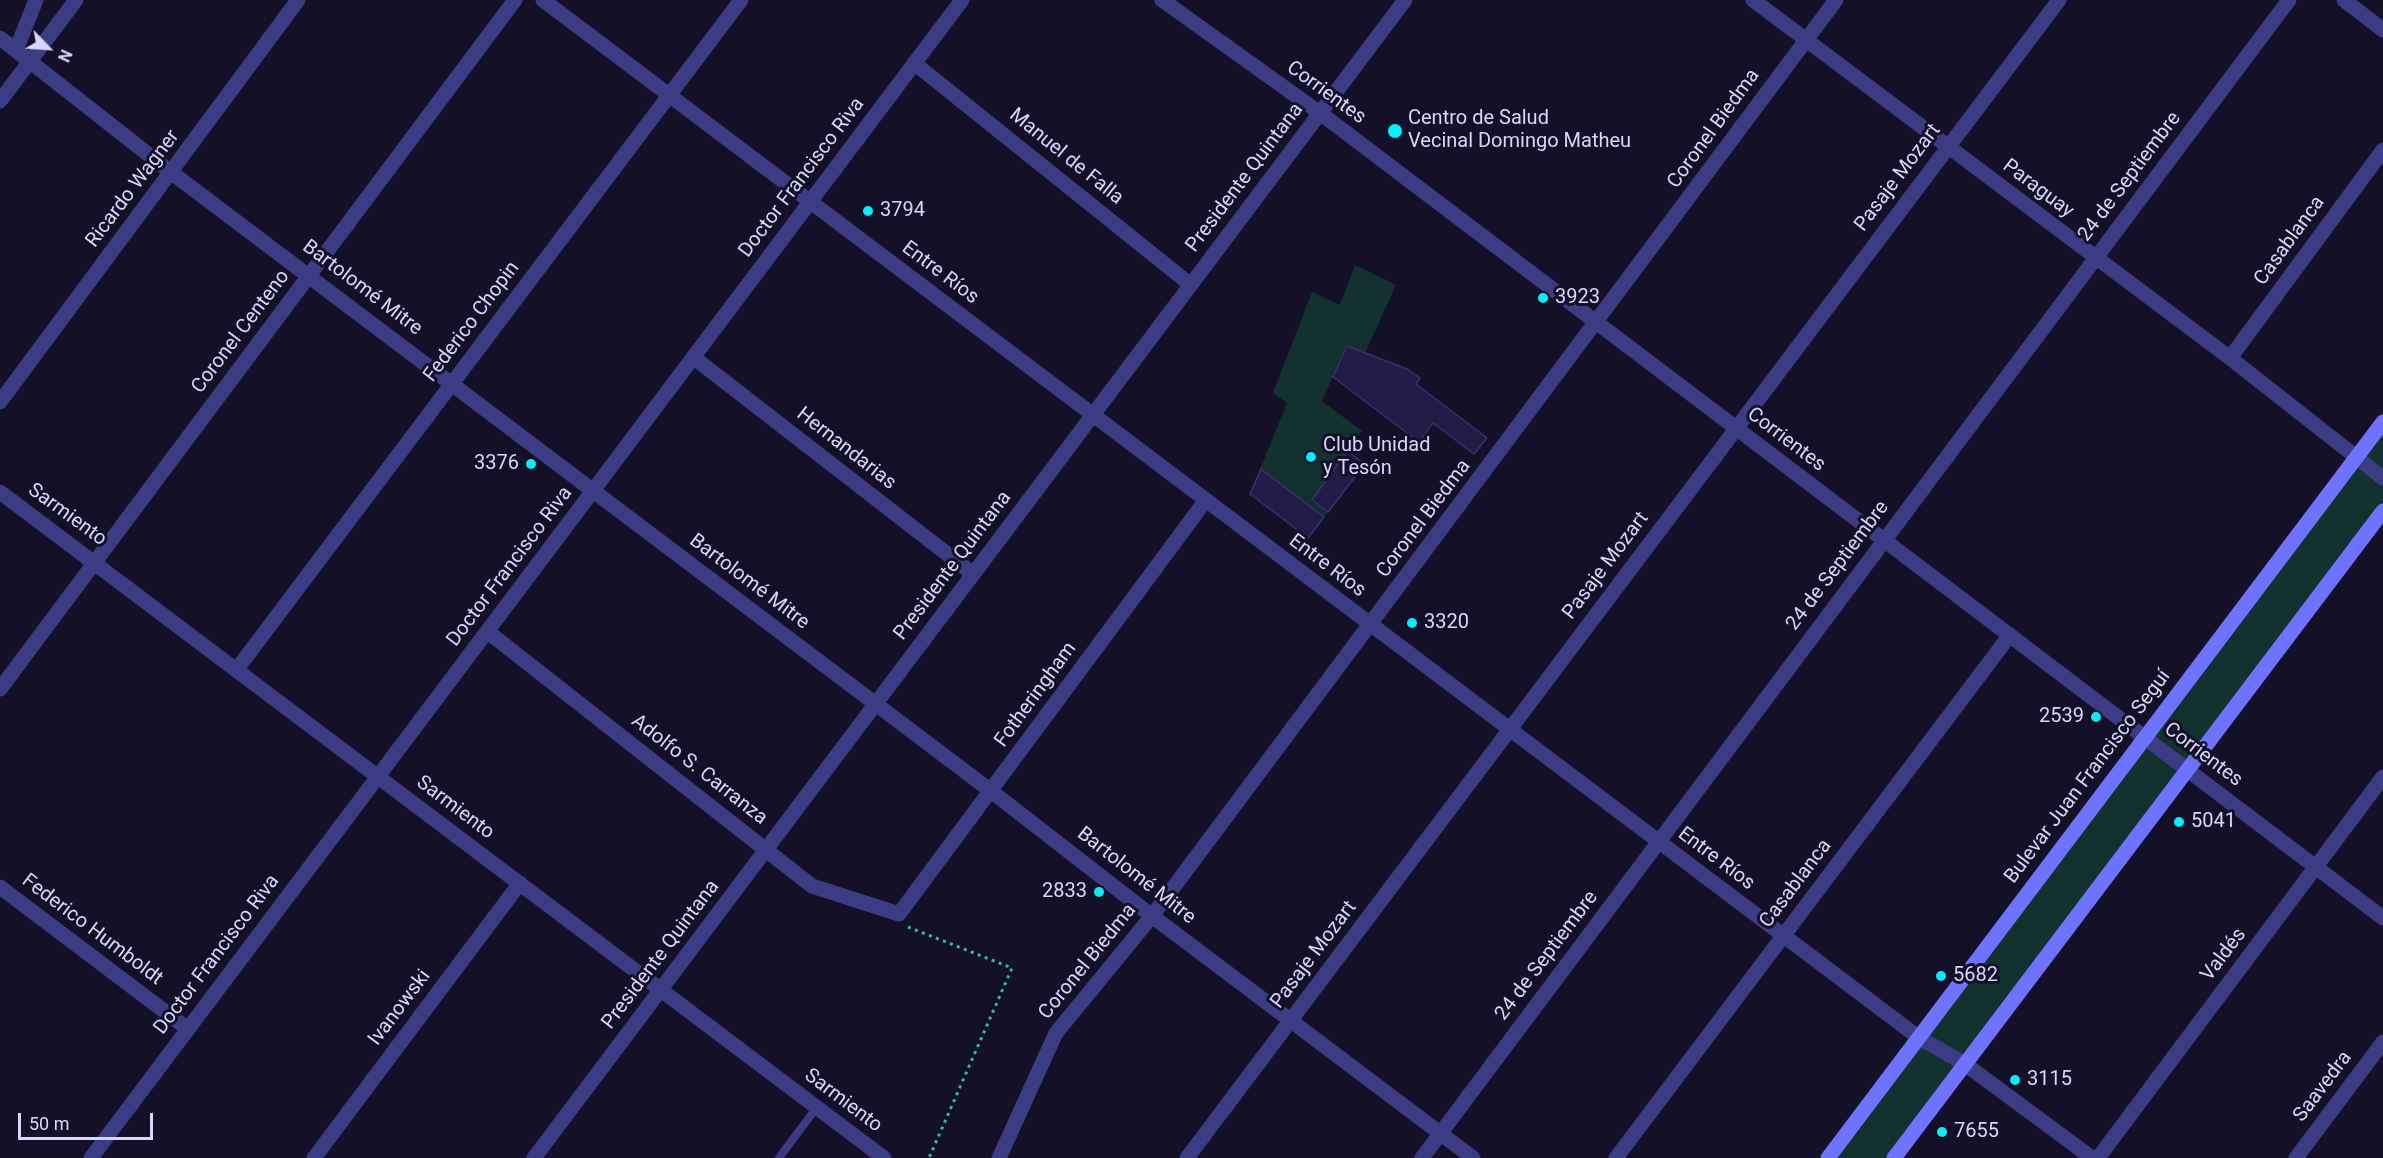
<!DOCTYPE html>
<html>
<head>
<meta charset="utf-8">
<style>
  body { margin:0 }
  #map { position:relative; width:2383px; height:1158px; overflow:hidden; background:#131027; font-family:Roboto,sans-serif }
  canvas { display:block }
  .north { position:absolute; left:18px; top:18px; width:60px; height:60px; -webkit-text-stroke:4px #131027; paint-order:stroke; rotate:115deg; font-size:16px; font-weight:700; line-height:24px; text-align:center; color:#d9d6fe }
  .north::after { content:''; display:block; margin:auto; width:21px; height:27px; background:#d9d6fe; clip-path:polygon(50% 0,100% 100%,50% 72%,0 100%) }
  .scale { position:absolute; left:18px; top:1113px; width:135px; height:27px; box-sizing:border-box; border:3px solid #d9d6fe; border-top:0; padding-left:8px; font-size:18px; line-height:21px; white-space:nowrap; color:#d9d6fe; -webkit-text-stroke:4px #131027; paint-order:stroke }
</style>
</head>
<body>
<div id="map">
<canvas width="2383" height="1158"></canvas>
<div class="north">N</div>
<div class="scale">50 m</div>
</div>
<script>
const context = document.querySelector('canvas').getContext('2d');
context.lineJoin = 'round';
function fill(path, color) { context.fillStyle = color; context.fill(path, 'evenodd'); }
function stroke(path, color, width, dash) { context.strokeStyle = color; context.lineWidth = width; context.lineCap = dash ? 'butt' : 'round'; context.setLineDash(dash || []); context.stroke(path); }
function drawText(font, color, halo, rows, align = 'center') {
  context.font = font + ' Roboto,sans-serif'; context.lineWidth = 6; context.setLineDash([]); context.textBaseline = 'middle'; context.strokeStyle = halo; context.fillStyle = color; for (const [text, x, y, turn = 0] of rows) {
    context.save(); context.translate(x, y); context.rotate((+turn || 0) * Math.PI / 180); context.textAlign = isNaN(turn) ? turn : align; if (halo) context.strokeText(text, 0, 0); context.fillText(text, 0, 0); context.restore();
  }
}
fill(new Path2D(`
  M1355 265 1396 285 1365 353 1347 346 1322 401 1362 431 1347 451 1365 464 1308 538 1250 494 1287 403 1273 393 1312 292 1340 305Z
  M2383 422V511L1894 1158H1828Z`), '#13312e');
const building = new Path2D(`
  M1347 346 1407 369 1420 378 1416 384 1487 438 1474 454 1433 423 1419 442 1333 377Z
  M1347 451 1365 464 1328 512 1312 500Z
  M1261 469 1324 517 1308 538 1250 494Z`);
fill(building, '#231c47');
stroke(building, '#392f73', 1.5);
stroke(new Path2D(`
  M908 927 1012 968 929 1158`), '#32b7a9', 3, [3, 4.5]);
stroke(new Path2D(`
  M779 1158 817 1107`), '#3c3c85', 8);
stroke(new Path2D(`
  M543 0 1918 1037 1965 1064 2092 1158
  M1162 0 1320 113 2383 918
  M1753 0 2230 358 2383 478
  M2344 0 2383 30
  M0 38 172 173 991 791 1152 916 1473 1158
  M16 50 36 0
  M914 63 1191 285
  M0 101 76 0
  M693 357 973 574
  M2230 358 2383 150
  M0 402 298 0
  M0 492 884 1158
  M488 632 812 886 899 914 1206 500
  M237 669 741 0
  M0 689 515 0
  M0 887 188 1029
  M91 1158 962 0
  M314 1158 520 883
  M534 1158 1405 0
  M999 1158 1056 1033 1152 916 1836 0
  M1187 1158 2059 0
  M1422 1158 2289 0
  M1616 1158 2010 635
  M2098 1158 2383 777
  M2296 1158 2383 1042`), '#3c3c85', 15);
stroke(new Path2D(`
  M1828 1158 2383 422
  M1894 1158 2383 511`), '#6f72fd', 15);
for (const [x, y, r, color] of [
  [1395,131,8,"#06edfb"],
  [868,211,6,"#06edfb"],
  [1543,298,6,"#06edfb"],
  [1311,457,6,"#06edfb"],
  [531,464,6,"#06edfb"],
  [1412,623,6,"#06edfb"],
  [2096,717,6,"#06edfb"],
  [2179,822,6,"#06edfb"],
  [1099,892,6,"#06edfb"],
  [1941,976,6,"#06edfb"],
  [2015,1080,6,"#06edfb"],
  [1942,1132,6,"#06edfb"]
]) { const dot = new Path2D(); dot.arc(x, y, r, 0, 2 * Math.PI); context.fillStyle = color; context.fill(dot); stroke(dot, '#131027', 2); }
drawText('20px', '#d9d6fe', '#131027', [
  ["Corrientes",1326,93,36],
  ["Coronel Biedma",1714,129,-54],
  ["Manuel de Falla",1066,157,39],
  ["24 de Septiembre",2130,177,-53],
  ["Doctor Francisco Riva",802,178,-53],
  ["Presidente Quintana",1245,178,-53],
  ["Pasaje Mozart",1898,178,-53],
  ["Ricardo Wagner",133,189,-53],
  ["Paraguay",2038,189,37],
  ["Casablanca",2290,241,-54],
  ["Entre Ríos",940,273,37],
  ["Bartolomé Mitre",362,288,37],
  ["Federico Chopin",472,322,-53],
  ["Coronel Centeno",241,332,-53],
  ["Corrientes",1786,440,37],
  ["Hernandarias",846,449,38],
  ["Sarmiento",67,515,36],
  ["Coronel Biedma",1424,519,-53],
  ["Presidente Quintana",953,566,-53],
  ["Entre Ríos",1327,566,37],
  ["Pasaje Mozart",1606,566,-53],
  ["24 de Septiembre",1838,566,-53],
  ["Doctor Francisco Riva",510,567,-53],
  ["Bartolomé Mitre",749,582,37],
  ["Fotheringham",1036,695,-54],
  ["Corrientes",2203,755,37],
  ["Adolfo S. Carranza",699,770,38],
  ["Bulevar Juan Francisco Seguí",2088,777,-53],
  ["Sarmiento",455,808,37],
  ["Entre Ríos",1716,859,37],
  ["Bartolomé Mitre",1136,876,38],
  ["Casablanca",1796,884,-53],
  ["Federico Humboldt",92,930,37],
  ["Doctor Francisco Riva",217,955,-53],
  ["Presidente Quintana",661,955,-53],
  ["Pasaje Mozart",1314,955,-53],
  ["Valdés",2224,955,-53],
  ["24 de Septiembre",1547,956,-53],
  ["Coronel Biedma",1088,962,-51],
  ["Ivanowski",400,1008,-53],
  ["Saavedra",2323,1087,-53],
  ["Sarmiento",843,1101,37]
]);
drawText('20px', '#d9d6fe', '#131027', [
  ["Centro de Salud",1408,119],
  ["Vecinal Domingo Matheu",1408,142],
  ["3794",880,211],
  ["3923",1555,298],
  ["Club Unidad",1323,446],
  ["y Tesón",1323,469],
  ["3376",519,464,"right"],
  ["3320",1424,623],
  ["2539",2084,717,"right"],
  ["5041",2191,822],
  ["2833",1087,892,"right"],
  ["5682",1953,976],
  ["3115",2027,1080],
  ["7655",1954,1132]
], 'left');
</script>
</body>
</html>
